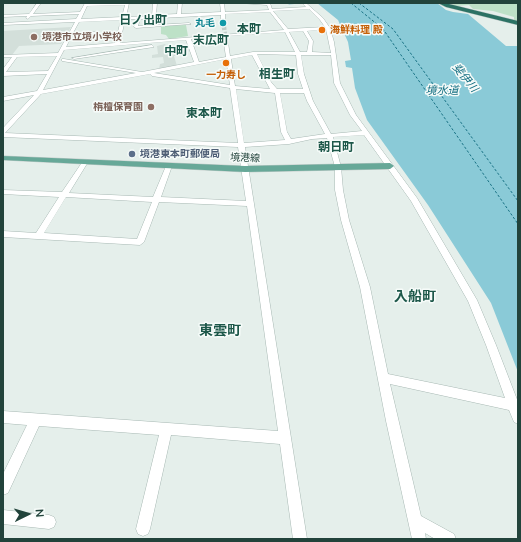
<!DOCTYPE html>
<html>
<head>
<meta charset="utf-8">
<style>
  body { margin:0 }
  #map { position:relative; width:521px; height:542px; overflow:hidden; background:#e5efeb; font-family:Mulish,sans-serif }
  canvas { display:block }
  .frame { position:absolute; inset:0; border:4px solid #22433b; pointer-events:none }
  .north { position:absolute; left:8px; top:494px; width:40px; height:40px; -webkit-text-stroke:3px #f6fbf9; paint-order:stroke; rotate:85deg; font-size:11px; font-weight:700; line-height:16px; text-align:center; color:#22433b }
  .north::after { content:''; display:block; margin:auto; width:14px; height:18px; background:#22433b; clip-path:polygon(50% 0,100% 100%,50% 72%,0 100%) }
</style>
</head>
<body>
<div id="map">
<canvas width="521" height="542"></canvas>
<div class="frame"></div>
<div class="north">N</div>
</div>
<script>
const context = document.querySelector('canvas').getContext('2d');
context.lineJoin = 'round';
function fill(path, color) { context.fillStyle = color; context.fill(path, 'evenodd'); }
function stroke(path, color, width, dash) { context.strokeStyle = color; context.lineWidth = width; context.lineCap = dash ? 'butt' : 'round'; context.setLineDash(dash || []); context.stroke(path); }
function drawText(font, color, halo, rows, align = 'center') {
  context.font = font + ' Mulish,"Noto Sans JP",sans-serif'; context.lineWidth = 3; context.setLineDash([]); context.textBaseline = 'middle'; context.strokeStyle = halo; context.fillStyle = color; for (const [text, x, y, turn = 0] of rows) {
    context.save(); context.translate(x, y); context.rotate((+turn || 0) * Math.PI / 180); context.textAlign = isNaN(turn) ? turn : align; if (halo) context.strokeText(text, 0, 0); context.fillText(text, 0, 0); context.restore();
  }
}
fill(new Path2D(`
  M71 27 61 44 19 46 12 55 3 56V31Z
  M165 44 168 48H172V53H176L177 56H174L177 66 159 69 160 64 164 63 163 57 152 58V55L158 54 157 46Z`), '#d3dfda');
fill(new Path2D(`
  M445 3H518V21L514 20V17L493 11 473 9 469 5 455 6Z
  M186 25 188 36 169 39 166 35 161 34V26Z`), '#bde1c7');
fill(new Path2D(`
  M317 3H437L446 10 453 12 468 14 506 46H518V372L491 303 428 205 367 120 355 88 352 68 346 67 345 61 351 60 348 42 338 20Z`), '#8acad7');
stroke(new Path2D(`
  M289 4 300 3`), '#8acad7', 1);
stroke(new Path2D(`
  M351 3 383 29 518 224
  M359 3 393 29 518 201`), '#177184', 1, [2.5, 2]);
stroke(new Path2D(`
  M223 19 225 35`), '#becdc8', 4.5, [4.5, 2]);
const minor = new Path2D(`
  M37 3H41L33 14 80 12 85 3H129L126 17 152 16 153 3H157L156 15 177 14 178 3H182L181 14 221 12 220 3H224L225 12 269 10 267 5 240 3H270L272 9 306 7 302 3H306L323 18 330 28 334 42 340 83 356 115 417 198 477 300 496 345 518 402V424L514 422 509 410 390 384 421 516 454 534 456 539H435L425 533 426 539H412L386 421 360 287 341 220 335 190V167L327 138 312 139 289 144 245 147 307 539H293L280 444 171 435 150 529 148 534 143 536 138 534 136 529 159 435 39 426 8 493 3 495V474L27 425 3 423V411L278 431 247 206 159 202 144 242 140 245 3 237V231L36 233 59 197 3 194V190L62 192 83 161 85 160 88 162 69 193 153 197 166 166 169 164 172 166 161 197 246 201 238 147 3 137V128L34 95 3 101V97L37 91 47 74 3 76V69L12 57H3V55L58 53 75 22 3 25V23L76 19 79 14 31 16 28 19 26 18 27 16 3 17V15L29 14ZM125 5 122 17 81 19 87 6ZM309 9 320 20 325 27 288 29 273 11ZM270 12 284 30 120 43 125 19H136L134 27 136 28 191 24 189 23 138 26 140 19 221 15V19L223 20 225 19V14ZM121 20 115 43 66 47 72 35 93 34 92 36 94 37 98 33 96 32 73 33 79 22ZM326 29 331 53 312 52 313 41 307 31ZM303 31 309 41 307 52H300L289 32ZM285 32 295 52H253L230 56 227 36ZM223 37 226 57 199 62 191 39ZM186 40 194 62 142 72 64 59H62V61L136 73 43 90 64 50ZM257 54 296 55 298 74 303 89H277L271 82ZM252 55 270 89 235 86 231 59ZM301 55H331L334 83 350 115 362 131 331 134 313 101 304 74ZM57 56 48 71 6 72 17 57ZM226 59 230 85 154 73ZM150 74 152 76 230 88 238 143 5 133 41 94ZM236 89 275 93 281 132 285 140 244 143ZM280 93H304L307 101 325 134 291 139 287 132ZM364 135 411 201 468 301 486 345 505 398 388 374 370 287 349 220 343 190 341 167 333 137ZM66 197 152 202 137 239 44 233Z
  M152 45 154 47 74 59 72 58Z
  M3 510 49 515 54 517 56 522 54 527 49 529 3 524Z`);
const major = new Path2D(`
  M3 156 245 166 390 163 394 166 390 169 245 172 3 160Z`);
const highway = new Path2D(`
  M438 3H445L518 21V25L446 7Z`);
stroke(minor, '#a7b8b3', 1);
stroke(major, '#c1cac8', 1);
stroke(highway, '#c1cac8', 1);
fill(minor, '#fff');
fill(major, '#67a898');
fill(highway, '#2c7264');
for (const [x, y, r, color] of [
  [223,23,4,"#0f9aa8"],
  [322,30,4,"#e8710a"],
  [34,37,4,"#8d6e63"],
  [226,63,4,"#e8710a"],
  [151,107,4,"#8d6e63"],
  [132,154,4,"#5c6f8a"]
]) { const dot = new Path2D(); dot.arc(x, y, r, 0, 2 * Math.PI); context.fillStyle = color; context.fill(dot); stroke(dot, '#f6fbf9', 1.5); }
drawText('bold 10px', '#0d838f', '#f6fbf9', [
  ["丸毛",215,23]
], 'right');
drawText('bold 10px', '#c56008', '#f6fbf9', [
  ["海鮮料理 殿",330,30],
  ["一力寿し",226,75,"center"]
], 'left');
drawText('bold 10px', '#785e54', '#f6fbf9', [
  ["境港市立境小学校",42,37],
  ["栴檀保育園",143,107,"right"]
], 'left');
drawText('bold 10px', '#4e5e75', '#f6fbf9', [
  ["境港東本町郵便局",140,154]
], 'left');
drawText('10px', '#22433b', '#f6fbf9', [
  ["境港線",245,158,2]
]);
drawText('italic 11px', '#177184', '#f6fbf9', [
  ["斐伊川",465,78,51],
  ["境水道",442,91]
]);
drawText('bold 12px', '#1c5749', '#f6fbf9', [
  ["日ノ出町",143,20],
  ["本町",249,29],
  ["末広町",211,40],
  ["中町",176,51],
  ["相生町",277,74],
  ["東本町",204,113],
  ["朝日町",336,147]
]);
drawText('bold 14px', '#1c5749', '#f6fbf9', [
  ["入船町",415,297],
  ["東雲町",220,331]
]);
</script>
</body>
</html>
